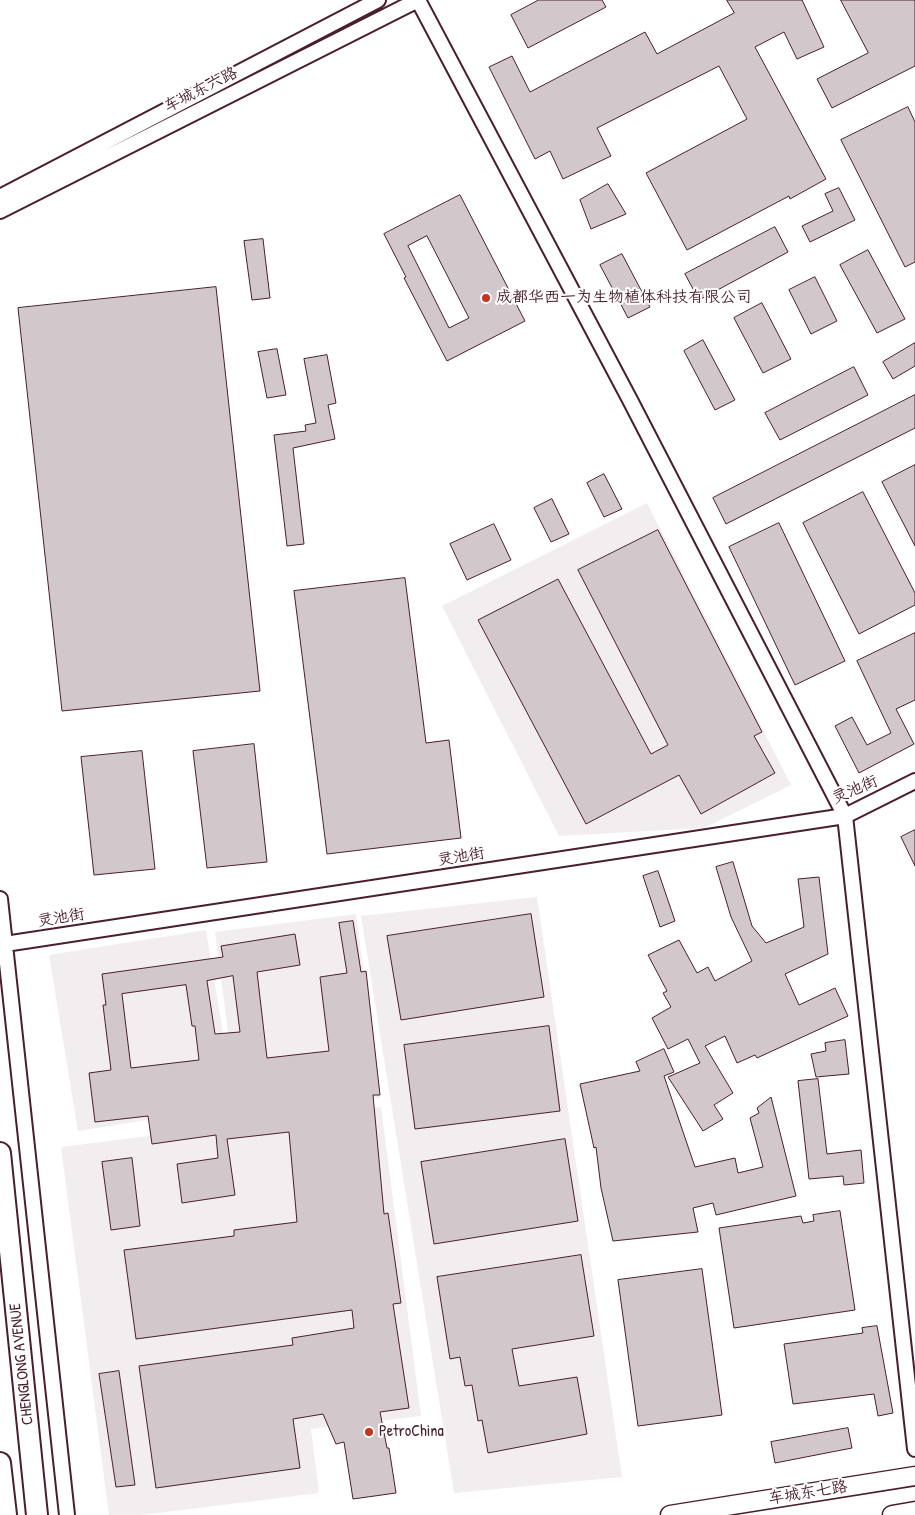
<!DOCTYPE html>
<html>
<head>
<meta charset="utf-8">
<style>
  body { margin:0 }
  canvas { display:block; background:#fff }
</style>
</head>
<body>
<canvas width="915" height="1515"></canvas>
<script>
const context = document.querySelector('canvas').getContext('2d');
context.lineJoin = 'round';
function fill(path, color) { context.fillStyle = color; context.fill(path, 'evenodd'); }
function stroke(path, color, width, dash) { context.strokeStyle = color; context.lineWidth = width; context.lineCap = dash ? 'butt' : 'round'; context.setLineDash(dash || []); context.stroke(path); }
function drawText(font, color, halo, rows, align = 'center') {
  context.font = font + ' "Patrick Hand","LXGW WenKai TC",sans-serif'; context.lineWidth = 4; context.setLineDash([]); context.textBaseline = 'middle'; context.strokeStyle = halo; context.fillStyle = color; for (const [text, x, y, turn = 0] of rows) {
    context.save(); context.translate(x, y); context.rotate((+turn || 0) * Math.PI / 180); context.textAlign = isNaN(turn) ? turn : align; if (halo) context.strokeText(text, 0, 0); context.fillText(text, 0, 0); context.restore();
  }
}
fill(new Path2D(`
  M647 503 791 785 704 828 559 836 442 606Z
  M537 897 622 1477 454 1493 361 916Z
  M356 914 380 1098 239 1116 215 932Z
  M206 930 235 1106 78 1131 49 955Z
  M381 1107 421 1416 311 1429 319 1493 142 1515H109L61 1147Z`), '#f2eeef');
const building = new Path2D(`
  M539 0H602L606 7 528 48 511 15Z
  M727 0H802L824 47 797 59 784 32 755 47 826 179 790 199 789 196 687 250 646 173 747 119 719 66 597 128 611 156 563 179 550 151 535 159 489 67 512 56 530 92 645 32 657 54 734 13Z
  M841 0H915V66L832 108 817 79 868 53Z
  M908 107 915 122V262L905 267 841 140Z
  M608 184 626 214 591 229 580 200Z
  M839 188 855 220 810 242 802 226 833 211 825 194Z
  M460 195 525 321 447 361 404 278 406 277 384 234ZM427 236 469 318 449 328 408 246Z
  M775 227 788 252 699 300 685 274Z
  M263 239 270 298 252 300 244 241Z
  M868 250 905 319 877 333 840 265Z
  M622 254 650 307 628 318 600 265Z
  M815 277 837 321 811 334 789 290Z
  M216 287 260 691 62 711 18 308Z
  M762 303 791 359 763 373 734 318Z
  M703 340 735 400 715 410 684 351Z
  M915 343V366L893 379 883 362Z
  M277 349 286 395 267 398 258 352Z
  M327 355 336 403 328 405 335 439 293 448 304 544 287 546 274 435 306 431 305 425 316 423 304 359Z
  M854 367 868 395 780 440 765 413Z
  M915 395V428L726 524 713 498Z
  M915 465V546L882 482Z
  M604 474 622 509 604 517 587 483Z
  M863 492 915 593V605L859 634 803 523Z
  M552 499 569 534 551 542 534 508Z
  M779 523 845 661 795 685 729 547Z
  M494 524 511 560 467 580 450 544Z
  M658 530 762 732 754 736 775 773 701 814 679 775 586 824 478 620 558 579 651 754 668 745 578 570Z
  M405 578 426 743 449 740 461 838 327 854 294 591Z
  M915 633V700L896 709 914 744 859 773 835 726 852 717 867 745 891 733 857 661Z
  M254 744 267 862 207 868 193 751Z
  M142 751 155 869 94 875 81 757Z
  M915 830V866L901 837Z
  M733 862 752 926 766 943 804 927 798 879 819 877 828 954 785 974 799 1005 835 988 848 1016 757 1058 755 1055 737 1063 725 1036 705 1046 733 1093 714 1105 723 1119 703 1131 668 1077 700 1063 688 1039 668 1049 652 1018 671 1007 663 993 667 991 648 955 679 940 697 973 708 967 715 981 752 961 731 917 716 867Z
  M658 871 675 921 660 927 643 876Z
  M531 914 544 997 401 1020 387 936Z
  M353 921 361 972 366 971 380 1095H373L384 1214 388 1213 401 1303 393 1304 409 1408 380 1412 387 1448H389L396 1493 353 1499 344 1442 336 1444 323 1414 293 1419 300 1468 156 1488 139 1366 293 1345 292 1338 354 1328 352 1310 136 1339 124 1250 234 1236V1230L297 1222 289 1132 227 1139 235 1195 182 1203 177 1164 218 1158 216 1135 152 1144 148 1116 95 1122 89 1073 111 1070 103 1005H106L102 974 223 957 221 946 295 934 300 965 257 972 267 1058 329 1051 320 977 347 973 339 923ZM233 976 240 1032 215 1034 207 981ZM186 985 192 1026H195L199 1060 131 1068 122 994Z
  M549 1026 560 1111 415 1129 404 1045Z
  M845 1040 849 1074 816 1077 811 1054 826 1051 825 1043Z
  M664 1049 674 1072 664 1076 695 1167 735 1158 738 1173 763 1167 750 1118 759 1113 757 1108 771 1097 796 1196 716 1215 713 1203 693 1208 698 1232 613 1241 601 1188 596 1147 594 1148 580 1084 640 1071 636 1062Z
  M818 1079 827 1154 861 1150 864 1183 844 1185 843 1176 809 1179 798 1081Z
  M565 1139 578 1221 434 1244 421 1162Z
  M132 1158 140 1226 111 1230 102 1162Z
  M840 1211 855 1310 734 1328 719 1228 801 1216 803 1223 814 1221 813 1215Z
  M581 1255 594 1336 512 1349 519 1386 577 1377 587 1434 488 1453 482 1420 478 1421 472 1385 465 1386 460 1357 450 1359 437 1277Z
  M702 1269 722 1415 638 1426 618 1280Z
  M877 1326 893 1413 878 1416 874 1394 793 1404 784 1344 863 1333 862 1328Z
  M119 1371 135 1485 116 1487 99 1374Z
  M848 1428 852 1448 775 1463 771 1442Z`);
fill(building, '#d2c7cb');
stroke(building, '#4a1f2b', 1);
const minor = new Path2D(`
  M418 0 630 400 845 816 915 1449
  M0 197 378 0
  M0 211 418 0
  M0 899 67 1515
  M5 944 845 816 915 781`);
const major = new Path2D(`
  M670 1515 915 1476
  M892 1515 915 1511`);
const highway = new Path2D(`
  M0 1153 37 1515
  M0 1463 6 1515`);
stroke(minor, '#4a1f2b', 18);
stroke(major, '#4a1f2b', 21);
stroke(highway, '#4a1f2b', 24);
stroke(minor, '#fff', 14);
stroke(major, '#fff', 18);
stroke(highway, '#fff', 20);
for (const [x, y, r, color] of [
  [486,298,5,"#c8321e"],
  [369,1432,5,"#c8321e"]
]) { const dot = new Path2D(); dot.arc(x, y, r, 0, 2 * Math.PI); context.fillStyle = color; context.fill(dot); stroke(dot, '#fff', 2); }
drawText('16px', '#4a1f2b', '#fff', [
  ["车城东六路",201,90,-27],
  ["灵池街",855,790,-23],
  ["灵池街",461,857,-9],
  ["灵池街",61,918,-9],
  ["CHENGLONG AVENUE",22,1364,-96],
  ["车城东七路",808,1493,-9]
]);
drawText('16px', '#4a1f2b', '#fff', [
  ["成都华西一为生物植体科技有限公司",496,298],
  ["PetroChina",379,1432]
], 'left');
</script>
</body>
</html>
